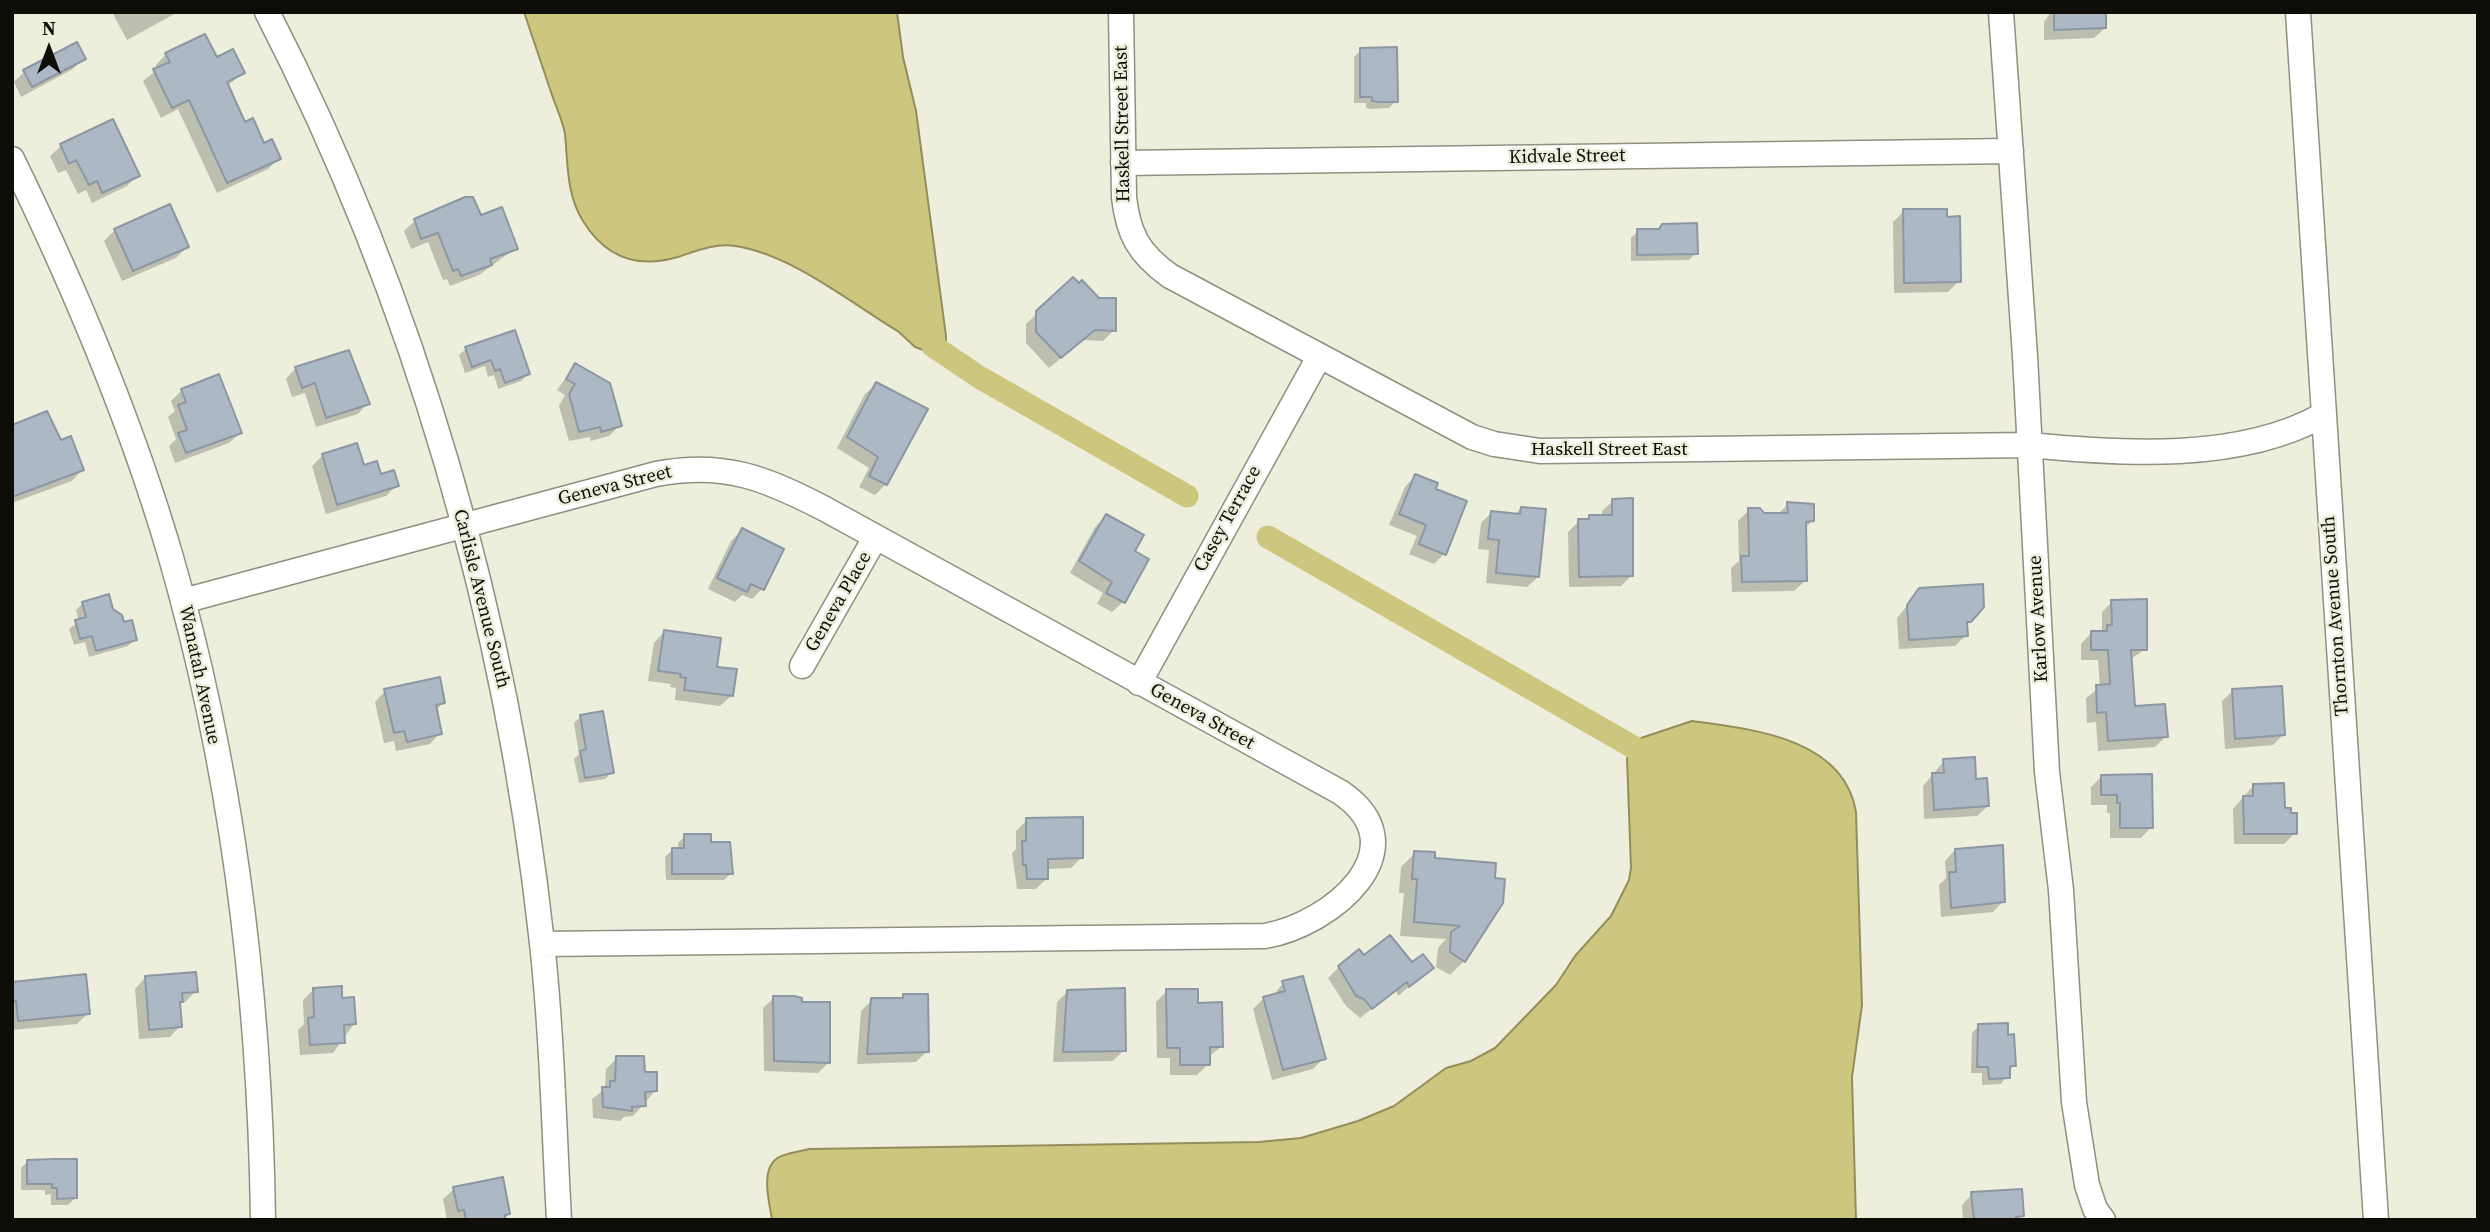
<!DOCTYPE html>
<html>
<head>
<meta charset="utf-8">
<style>
  body { margin:0 }
  #map { position:relative; width:2490px; height:1232px; overflow:hidden; background:#eed; font-family:"Source Serif 4",serif }
  canvas { display:block }
  .frame { position:absolute; inset:0; border:14px solid #0e0d08; pointer-events:none }
  .north { position:absolute; left:14px; top:14px; width:70px; height:70px; -webkit-text-stroke:5px #eed; paint-order:stroke; rotate:0deg; font-size:19px; font-weight:700; line-height:28px; text-align:center; color:#0e0d08 }
  .north::after { content:''; display:block; margin:auto; width:24px; height:32px; background:#0e0d08; clip-path:polygon(50% 0,100% 100%,50% 72%,0 100%) }
</style>
</head>
<body>
<div id="map">
<canvas width="2490" height="1232"></canvas>
<div class="frame"></div>
<div class="north">N</div>
</div>
<script>
const context = document.querySelector('canvas').getContext('2d');
context.lineJoin = 'round';
function fill(path, color) { context.fillStyle = color; context.fill(path, 'evenodd'); }
function stroke(path, color, width, dash) { context.strokeStyle = color; context.lineWidth = width; context.lineCap = dash ? 'butt' : 'round'; context.setLineDash(dash || []); context.stroke(path); }
function drawText(font, color, halo, rows, align = 'center') {
  context.font = font + ' "Source Serif 4",serif'; context.lineWidth = 5; context.setLineDash([]); context.textBaseline = 'middle'; context.strokeStyle = halo; context.fillStyle = color; for (const [text, x, y, turn = 0] of rows) {
    context.save(); context.translate(x, y); context.rotate((+turn || 0) * Math.PI / 180); context.textAlign = isNaN(turn) ? turn : align; if (halo) context.strokeText(text, 0, 0); context.fillText(text, 0, 0); context.restore();
  }
}
const water = new Path2D(`
  M524 12H897L903 57 916 111 946 336V347L939 356 915 347 899 332C851 303 791 254 735 246 715 243 696 251 678 257 637 269 605 257 583 221 566 194 568 163 565 134 563 122 557 109 553 98 543 69 534 41 524 12Z
  M1692 721C1752 729 1844 738 1856 812L1862 1005 1852 1077 1856 1220H772C770 1204 760 1171 776 1159 783 1153 799 1152 809 1149L1259 1142 1301 1138 1358 1121 1394 1106 1446 1068 1471 1061 1495 1048 1556 985 1575 956 1611 916 1629 880 1631 868 1627 758 1641 738Z`);
fill(water, '#ccc67e');
stroke(water, '#938e5b', 2);
fill(new Path2D(`
  M112 12H178L127 40Z
  M2051 12H2104L2105 28 2094 38 2044 40V22Z
  M1361 50 1396 101 1389 108 1371 109 1366 108V103H1354V57Z
  M166 54 216 60 243 73 227 86 244 124 279 158 268 169 217 193 178 109 161 118 143 81 158 69 156 65Z
  M83 58 73 69 21 97 14 82 24 72Z
  M112 121 138 175 127 186 92 203 86 190 78 194 66 170 58 173 50 156 61 146Z
  M1904 211 1959 281 1948 292 1894 293 1893 222Z
  M480 218 516 248 479 275 450 286 447 279 443 280 428 242 411 249 404 231 415 221Z
  M115 230 187 247 176 258 122 281 104 241Z
  M1658 230 1696 253 1689 260 1631 261V238L1638 231Z
  M1073 279 1114 330 1103 341 1083 340 1049 368 1026 343V324Z
  M466 349 528 374 521 381 498 389 494 375 488 377 485 366 465 373 459 355Z
  M575 365 620 425 609 436 591 441 590 437 569 441 559 406 565 395 557 390Z
  M296 368 368 403 358 414 316 427 305 393 292 397 286 379Z
  M876 384 886 484 875 495 859 487 869 468 837 448 865 394Z
  M182 390 240 433 229 443 175 463 169 446 176 439 168 417 175 411 171 401Z
  M12 427 60 442 82 470 72 481 12 503Z
  M323 455 363 468 397 485 386 496 326 514 312 466Z
  M1415 476 1434 490 1444 554 1434 564 1409 554 1417 536 1389 525 1405 487Z
  M1613 501 1632 575 1621 586 1569 587 1568 532 1579 521 1602 517V511Z
  M1788 504 1812 521 1804 529 1805 581 1794 591 1732 592 1731 568 1739 561 1738 521 1749 510 1778 514Z
  M1521 508 1538 577 1527 587 1486 583 1489 550 1478 549 1481 523 1491 513 1515 515Z
  M1106 516 1133 552 1123 602 1112 612 1097 604 1103 593 1070 573 1095 527Z
  M742 530 762 589 752 599 742 595 735 602 708 589 731 541Z
  M1920 590 1970 621 1965 626 1966 635 1955 646 1899 649 1897 618Z
  M2112 602 2145 649 2130 660 2133 708 2166 736 2155 747 2098 751 2096 722 2087 723 2086 698 2100 687 2098 660H2081V644L2091 633 2102 632V612Z
  M83 603 112 610 135 639 128 646 89 657 85 642 74 645 69 629 79 621 76 610Z
  M664 632 715 668 731 696 720 706 675 700 676 688 670 687 671 684 648 681 654 643Z
  M385 691 443 703 435 711 440 733 430 744 396 751 394 741 384 743 375 702Z
  M2233 691 2283 735 2273 745 2225 749 2222 701Z
  M580 717 612 772 605 779 579 783 574 759 579 754 574 723Z
  M1944 761 1974 780 1988 806 1977 816 1924 819 1923 786Z
  M2101 777 2151 827 2141 838H2110V813H2107V805H2091V787Z
  M2254 785 2283 810 2295 833 2284 844H2234L2233 809Z
  M1027 820 1082 857 1071 868 1047 869V878L1036 889H1017L1012 853 1016 849V831Z
  M685 836 709 843 731 873 724 880H666L665 857 672 850H678V843Z
  M1955 850 2003 901 1993 912 1941 917 1939 885 1946 878 1945 861Z
  M1415 853 1433 860 1494 864 1464 961 1450 975 1436 967 1438 948 1446 939 1400 936 1404 893H1399L1401 867Z
  M1364 958 1412 965 1431 968 1398 996 1396 990 1360 1018 1346 1006 1328 978 1339 967Z
  M145 978 196 991 185 1002H180V1026L170 1037 139 1039 135 989Z
  M1283 983 1324 1058 1313 1069 1272 1080 1253 1009 1264 998 1273 996Z
  M12 984 88 1013 77 1024 12 1030Z
  M314 989 341 1000 354 1024 333 1053 300 1055 298 1030 304 1024 303 1000Z
  M1167 991 1196 1004 1221 1047 1208 1057V1064L1197 1075H1170V1058H1157L1156 1002Z
  M1067 992 1124 1050 1113 1061 1053 1062 1057 1002Z
  M927 996V1051L916 1062 857 1064 861 1011 872 1000Z
  M774 998 829 1062 818 1073 764 1071 763 1008Z
  M1979 1026 2014 1065 2001 1084 1982 1085V1073H1971L1972 1033Z
  M617 1058 643 1074 655 1091 633 1116 624 1117 620 1121 593 1118 592 1099 605 1089 606 1069Z
  M28 1161 75 1198 68 1205H51V1194L45 1195V1190H21V1168Z
  M454 1189 508 1214 504 1220H447L443 1199Z
  M1972 1194 2022 1216 2018 1220H1963L1962 1205Z`), '#0003');
stroke(new Path2D(`
  M933 346 979 377 1187 496
  M1268 537 1640 751`), '#ccc67e', 23);
const building = new Path2D(`
  M2054 12H2106V28L2054 30Z
  M205 34 217 57 233 49 245 73 227 82 245 122 253 118 264 143 272 139 281 159 227 183 189 100 172 108 153 69 170 62 165 53Z
  M77 42 86 59 32 87 23 70Z
  M1397 47 1398 102H1378L1372 101V97H1360V48Z
  M113 119 140 176 102 193 97 181 89 185 76 160 69 164 60 144Z
  M465 197H473L481 215 502 207 518 249 490 259 492 265 461 276 458 269 453 271 438 233 421 239 414 219Z
  M170 204 189 247 133 271 114 229Z
  M1903 209H1947V217L1960 216 1961 282 1904 283Z
  M1697 223 1698 254 1637 255V229H1659L1662 224Z
  M1073 277 1079 283 1082 280 1099 298H1116V331L1095 330 1061 358 1036 332V311Z
  M515 330 530 374 505 383 500 369 495 371 491 360 472 367 465 347Z
  M349 350 370 404 326 418 315 383 302 388 295 367Z
  M575 363 610 383 622 426 601 432 600 427 579 432 569 394 575 384 566 379Z
  M219 374 242 433 186 453 178 433 187 430 178 405 186 402 181 389Z
  M876 382 928 409 887 485 869 476 878 457 847 437Z
  M47 411 61 440 71 436 84 470 12 497V425Z
  M357 443 364 465 377 461 381 474 394 470 399 486 337 505 322 454Z
  M1415 474 1438 483 1436 489 1467 501 1446 555 1419 544 1426 525 1399 514Z
  M1633 498V576L1579 577 1578 519H1589V515H1612V499Z
  M1787 502 1814 504V521L1806 522 1807 581 1742 582 1741 556H1749L1748 508H1760L1764 513H1788Z
  M1521 507 1546 509 1539 577 1496 573 1499 540 1488 539 1491 511 1520 514Z
  M1106 514 1144 535 1135 551 1149 559 1125 603 1106 593 1112 582 1079 561Z
  M742 528 784 549 764 590 751 584 747 592 717 578Z
  M1983 584 1984 607 1971 622H1967L1968 636 1909 640 1907 605 1919 588Z
  M109 594 113 609 122 615 124 622 132 620 137 640 96 651 92 636 80 639 75 620 86 617 82 602Z
  M2147 599V650H2131L2135 706 2165 704 2168 737 2108 741 2106 712 2097 713 2096 685 2110 684 2108 650H2091V631H2107V625H2112L2111 600Z
  M664 630 721 638 717 667 737 669 733 696 684 690 686 678 680 677 681 674 658 671Z
  M440 677 445 703 436 705 442 734 407 742 404 731 394 733 384 689Z
  M2282 686 2285 735 2235 739 2232 689Z
  M603 711 614 773 585 778 580 751 586 749 580 715Z
  M1975 757 1976 779 1987 778 1989 806 1934 810 1932 773H1944L1943 759Z
  M2152 774 2153 828H2120V803H2117V795H2101V775Z
  M2284 783 2285 808H2291V813H2297V834H2244L2243 796H2253V784Z
  M1083 817V858L1048 859V879H1027L1026 865H1023L1022 841H1026V818Z
  M684 834H711V842H730L733 874H672V848H684Z
  M2003 845 2005 902 1951 908 1949 872H1956L1955 849Z
  M1414 851 1435 852V858L1496 863 1495 878 1505 879 1503 903 1465 962 1450 952 1451 932 1460 926 1414 922 1417 879H1412Z
  M1390 935 1412 962 1423 954 1434 968 1409 987 1407 982 1372 1009 1364 999 1356 996 1338 966 1359 949 1364 955Z
  M196 972 198 992 182 993 183 1002H180L182 1027 149 1030 145 976Z
  M86 974 90 1014 18 1021 16 1001H12V982Z
  M1303 976 1326 1059 1283 1070 1263 997 1285 991 1282 981Z
  M342 986V998L354 997 356 1024 344 1025 345 1043 310 1045 308 1018 314 1017 313 988Z
  M1125 988 1126 1051 1063 1052 1067 990Z
  M1166 989H1198V1003L1222 1002 1223 1047H1210V1065H1180V1048H1167Z
  M903 994H928L929 1052 867 1054 871 998H903Z
  M773 996H794L802 998V1002H830V1063L774 1061Z
  M2008 1023V1035L2014 1034 2016 1066H2010V1078L1989 1079 1988 1067H1977L1978 1024Z
  M616 1056H644L645 1072H657V1091L645 1092 646 1106 632 1107V1111L603 1107 602 1087H610V1081H615Z
  M55 1159H77V1198L57 1199V1188H52V1184H27V1160Z
  M503 1177 510 1214 505 1215V1220H466L464 1210 458 1211 453 1187Z
  M2022 1189 2024 1216 2016 1217V1220H1974L1971 1192Z`);
fill(building, '#acb8c4');
stroke(building, '#8b97a3', 2);
const street = new Path2D(`
  M267 12C416 301 507 621 542 943 552 1035 554 1128 559 1220
  M1121 12 1124 197C1128 234 1139 254 1170 276L1472 437 1494 444 1540 451 2029 445C2121 454 2240 462 2323 415
  M2001 12 2025 356 2047 772 2061 890 2074 1102 2087 1185 2095 1209 2103 1220
  M2298 12 2376 1220
  M12 159C74 286 130 418 170 554 232 768 260 997 263 1220
  M1123 163 2011 151
  M183 601 656 474C724 461 765 478 825 509L1340 792C1423 848 1331 925 1265 936L542 944
  M802 666 875 538
  M1139 683 1319 357`);
stroke(street, '#908f81', 27);
stroke(street, '#fff', 24);
drawText('19px', '#0e0d08', '#eed', [
  ["Haskell Street East",1123,124,-91],
  ["Kidvale Street",1567,157,-1],
  ["Haskell Street East",1609,450],
  ["Geneva Street",615,486,-14],
  ["Casey Terrace",1228,519,-61],
  ["Carlisle Avenue South",481,599,76],
  ["Geneva Place",839,602,-60],
  ["Thornton Avenue South",2336,616,-94],
  ["Karlow Avenue",2039,619,-93],
  ["Wanatah Avenue",199,675,78],
  ["Geneva Street",1202,717,29]
]);
</script>
</body>
</html>
